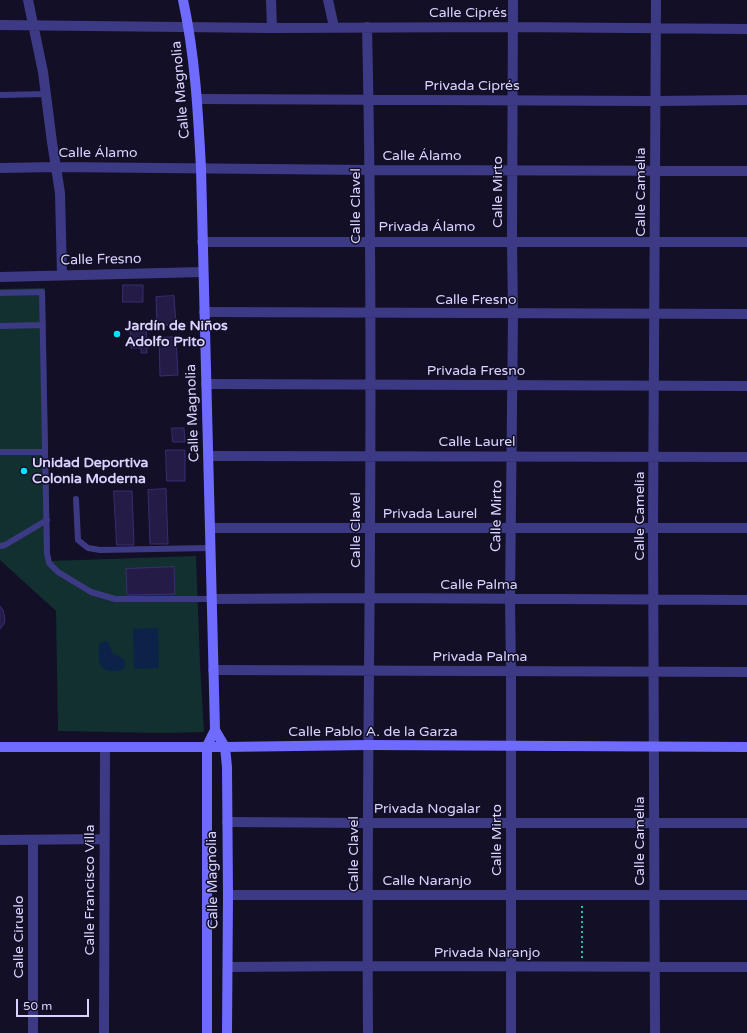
<!DOCTYPE html>
<html>
<head>
<meta charset="utf-8">
<style>
  body { margin:0 }
  #map { position:relative; width:747px; height:1033px; overflow:hidden; background:#130f26; font-family:"Varela Round",sans-serif }
  canvas { display:block }
  .scale { position:absolute; left:16px; top:999px; width:73px; height:18px; box-sizing:border-box; border:2px solid #d9d4ff; border-top:0; padding-left:5px; font-size:12px; line-height:14px; white-space:nowrap; color:#d9d4ff; -webkit-text-stroke:3px #130f26; paint-order:stroke }
</style>
</head>
<body>
<div id="map">
<canvas width="747" height="1033"></canvas>
<div class="scale">50 m</div>
</div>
<script>
const context = document.querySelector('canvas').getContext('2d');
context.lineJoin = 'round';
function fill(path, color) { context.fillStyle = color; context.fill(path, 'evenodd'); }
function stroke(path, color, width, dash) { context.strokeStyle = color; context.lineWidth = width; context.lineCap = dash ? 'butt' : 'round'; context.setLineDash(dash || []); context.stroke(path); }
function drawText(font, color, halo, rows, align = 'center') {
  context.font = font + ' "Varela Round",sans-serif'; context.lineWidth = 3; context.setLineDash([]); context.textBaseline = 'middle'; context.strokeStyle = halo; context.fillStyle = color; for (const [text, x, y, turn = 0] of rows) {
    context.save(); context.translate(x, y); context.rotate((+turn || 0) * Math.PI / 180); context.textAlign = isNaN(turn) ? turn : align; if (halo) context.strokeText(text, 0, 0); context.fillText(text, 0, 0); context.restore();
  }
}
fill(new Path2D(`
  M45 288 50 561 196 556 200 664 204 732 161 733 58 731 56 611 0 560V289Z`), '#12302f');
fill(new Path2D(`
  M158 628 159 668 134 669 133 629Z
  M105 641 108 642 113 654C120 657 128 658 124 669 120 671 117 671 112 671 96 671 99 655 99 644Z`), '#0c2248');
const building = new Path2D(`
  M123 285H143V302H123Z
  M174 296 176 325H157L156 297Z
  M146 325 147 353H141V348H131L130 326Z
  M176 337 178 375 160 376 159 338Z
  M172 428H184L185 442H173Z
  M166 450H185V481H167Z
  M166 489 168 544H150L148 490Z
  M114 491H132L134 545H117Z
  M174 567 175 594 127 595 126 569Z
  M0 606 3 610 5 619 4 624 0 629Z`);
fill(building, '#241b47');
stroke(building, '#3b2d73', 1);
stroke(new Path2D(`
  M582 958V905`), '#2fb8b0', 2, [2, 3]);
stroke(new Path2D(`
  M0 95 46 94
  M0 293 42 292 47 553 49 563 58 572 91 592 115 599H212
  M0 326 43 325
  M0 452H45
  M76 499 78 540 88 548 100 550 210 548
  M0 546 5 545 47 520`), '#3d3a85', 6);
stroke(new Path2D(`
  M28 0 43 72 52 142 60 193 62 275
  M271 0 272 28
  M328 0 334 27
  M0 25 272 28 513 27 747 29
  M367 27C372 241 371 455 369 669 368 790 367 912 368 1033
  M197 99 656 101 747 100
  M0 168 56 167 370 170 747 171
  M202 242H747
  M0 277 203 272
  M204 312 747 314
  M206 384 747 386
  M208 456 747 457
  M210 528H747
  M212 599 370 598 747 600
  M213 670 747 672
  M227 822 368 823H747
  M0 840 104 839
  M228 895H747
  M228 967 367 966 747 967
  M33 1033V840
  M104 1033 105 747
  M511 1033V671L510 599 513 314 512 241 513 0
  M655 1033 653 529 656 0`), '#3d3a85', 10);
stroke(new Path2D(`
  M183 0C195 55 198 111 201 168L215 730 225 747 227 767 228 895 227 1033
  M0 747H225L368 745 747 747
  M207 1033V746L215 730`), '#6f6bff', 10);
for (const [x, y, r, color] of [
  [117,334,4,"#00e5ff"],
  [24,471,4,"#00e5ff"]
]) { const dot = new Path2D(); dot.arc(x, y, r, 0, 2 * Math.PI); context.fillStyle = color; context.fill(dot); stroke(dot, '#130f26', 1.5); }
drawText('14px', '#d9d4ff', '#130f26', [
  ["Calle Ciprés",468,13],
  ["Privada Ciprés",472,86],
  ["Calle Magnolia",181,90,-95],
  ["Calle Álamo",98,153],
  ["Calle Álamo",422,156],
  ["Calle Mirto",498,192,-90],
  ["Calle Camelia",641,192,-90],
  ["Calle Clavel",356,206,-90],
  ["Privada Álamo",427,227],
  ["Calle Fresno",101,260,-1],
  ["Calle Fresno",476,300],
  ["Privada Fresno",476,371],
  ["Calle Magnolia",193,413,-92],
  ["Calle Laurel",477,442],
  ["Privada Laurel",430,514],
  ["Calle Mirto",497,516,-89],
  ["Calle Camelia",640,516,-90],
  ["Calle Clavel",356,530,-90],
  ["Calle Palma",479,585],
  ["Privada Palma",480,657],
  ["Calle Pablo A. de la Garza",373,732],
  ["Privada Nogalar",427,809],
  ["Calle Mirto",497,840,-90],
  ["Calle Camelia",640,841,-90],
  ["Calle Clavel",354,854,-90],
  ["Calle Magnolia",213,880,-91],
  ["Calle Naranjo",427,881],
  ["Calle Francisco Villa",90,890,-90],
  ["Calle Ciruelo",19,937,-90],
  ["Privada Naranjo",487,953]
]);
drawText('bold 14px', '#d9d4ff', '#130f26', [
  ["Jardín de Niños",125,326],
  ["Adolfo Prito",125,342],
  ["Unidad Deportiva",32,463],
  ["Colonia Moderna",32,479]
], 'left');
</script>
</body>
</html>
